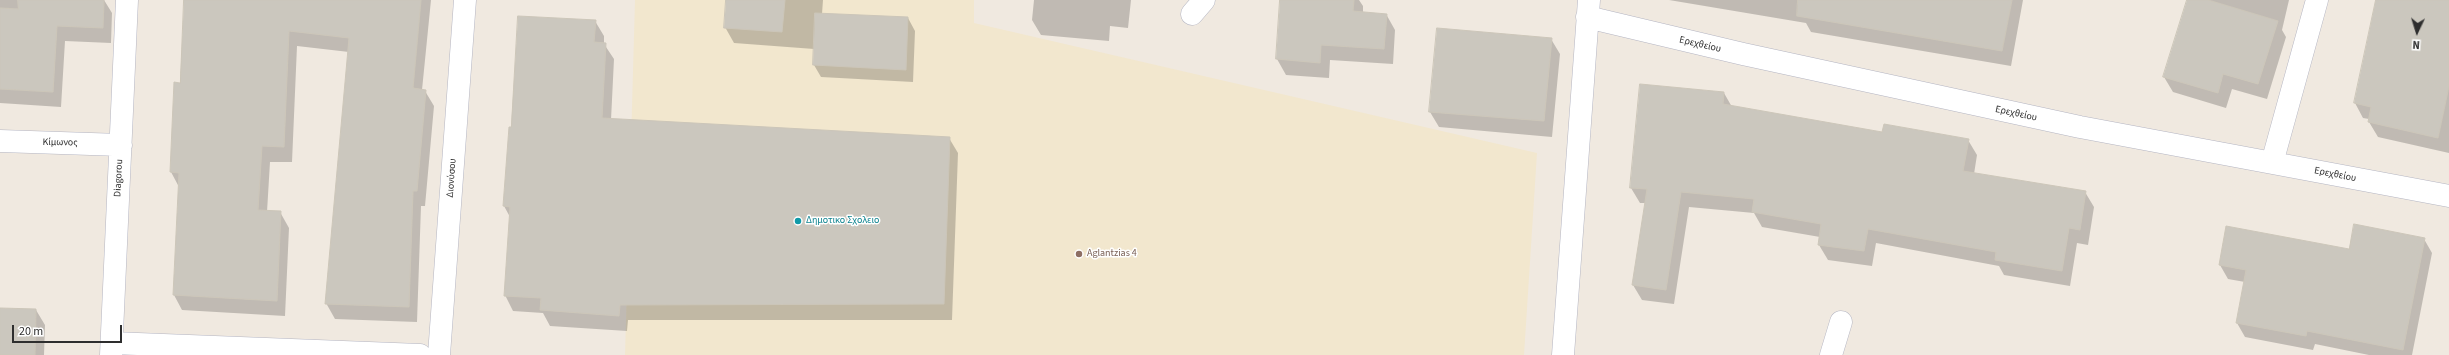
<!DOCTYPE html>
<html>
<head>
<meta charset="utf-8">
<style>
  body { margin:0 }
  #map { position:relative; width:2449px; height:355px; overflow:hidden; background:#f0e9e0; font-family:"Source Sans 3",sans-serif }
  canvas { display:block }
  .north { position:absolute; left:2397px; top:12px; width:40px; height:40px; -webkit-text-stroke:3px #fff; paint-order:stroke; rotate:184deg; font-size:11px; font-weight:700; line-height:16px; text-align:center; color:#2e2e2e }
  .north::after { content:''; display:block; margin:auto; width:14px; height:18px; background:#2e2e2e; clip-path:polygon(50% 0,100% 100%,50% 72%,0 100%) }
  .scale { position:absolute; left:12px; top:325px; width:110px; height:18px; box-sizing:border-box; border:2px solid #2e2e2e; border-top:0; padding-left:5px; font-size:12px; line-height:14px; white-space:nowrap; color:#2e2e2e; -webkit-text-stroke:3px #fff; paint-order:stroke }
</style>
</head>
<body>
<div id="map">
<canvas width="2449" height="355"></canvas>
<div class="north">N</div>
<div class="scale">20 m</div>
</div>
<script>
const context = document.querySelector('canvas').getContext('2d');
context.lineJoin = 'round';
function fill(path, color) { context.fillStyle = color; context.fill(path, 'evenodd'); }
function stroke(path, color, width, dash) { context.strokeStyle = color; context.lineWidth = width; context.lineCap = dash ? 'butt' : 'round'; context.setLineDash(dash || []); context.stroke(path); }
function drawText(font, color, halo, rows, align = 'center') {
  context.font = font + ' "Source Sans 3",sans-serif'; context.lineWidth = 3; context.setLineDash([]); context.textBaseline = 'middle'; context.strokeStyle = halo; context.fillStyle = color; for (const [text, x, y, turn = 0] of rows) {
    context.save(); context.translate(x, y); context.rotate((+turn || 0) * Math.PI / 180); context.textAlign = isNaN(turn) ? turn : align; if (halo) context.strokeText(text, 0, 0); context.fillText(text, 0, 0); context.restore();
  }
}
fill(new Path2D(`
  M635 0H974V23L1537 153 1524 355H625Z`), '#f2e7ce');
fill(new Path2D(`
  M0 0H104L112 13 111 43 65 41 61 107 0 103Z
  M185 0H431L422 90 425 91 434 106 425 206H421L417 322 335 319 326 303 349 52 297 46 292 162H270L267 212H280L289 228 285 316 182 310 174 295 179 187 171 172 180 84Z
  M727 0H823L822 14 908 18 915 31 913 82 821 77 814 65V49L734 43 725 27Z
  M1034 0H1131L1128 28 1110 26 1109 41 1041 35 1032 20Z
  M1281 0H1359L1363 6V13L1386 14 1395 30 1393 64 1330 60 1329 78 1286 75 1277 59Z
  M1669 0H2023L2011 66 1811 32 1806 23Z
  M2188 0H2289L2282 30 2286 37 2267 99 2232 89 2226 108 2173 92 2164 77Z
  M2376 0H2449V153L2378 137 2369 122V119L2363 118 2355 103Z
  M595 21 604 36V44L614 59 611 120 949 138 958 153 952 320H628L627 331 550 326 543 313 513 311 505 295 510 217 504 206Z
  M1551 39 1560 54 1552 137 1439 127 1430 112Z
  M1724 93 1732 107 1883 133 1968 140 1977 155 1974 174 2085 192 2094 207 2088 245 2077 243 2070 286 2004 275 1999 266 1876 243 1872 266 1828 260 1819 245 1820 237 1762 227 1754 213 1689 207 1674 304 1642 300 1633 285 1646 203H1640L1631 188Z
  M2424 239 2432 253 2412 355H2369L2315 344 2313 350 2245 337 2237 323 2245 282 2228 279 2220 265 2350 250Z
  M0 309 36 310 45 325 44 355H0Z`), '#0003');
const building = new Path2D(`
  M18 0H104L103 28 57 26 53 92 0 89V8L18 9Z
  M184 0H421L413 88 426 90 417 191H413L409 307 325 304 349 38 289 31 284 147 262 146 258 210 281 211 277 301 173 295 179 173 170 172 174 82 180 83Z
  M726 0H785L782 32 724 28Z
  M1280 0H1354L1353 11 1387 14 1384 49 1321 45 1320 63 1276 59Z
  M1798 0H2012L2002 51 1797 16Z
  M2187 0H2208L2278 21 2258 84 2223 74 2218 93 2163 77Z
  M2376 0H2449V86L2438 138 2368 122 2371 107 2354 103Z
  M815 13 908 17 906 70 813 65Z
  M518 16 596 20 594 42 606 43 602 118 950 137 944 304 620 305 619 316 540 310 541 298 504 296 510 207 503 206 509 127H511Z
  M1437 28 1552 38 1544 121 1429 112Z
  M1640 84 1724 92 1723 104 1882 132 1884 124 1969 139 1963 171 2086 191 2080 230 2069 228 2062 271 1995 260 1996 252 1868 229 1864 251 1818 245 1821 224 1752 212 1754 199 1681 192 1666 290 1632 285 1647 189 1630 188Z
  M2354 224 2425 238 2403 350 2307 331 2306 336 2236 323 2246 270 2219 265 2226 226 2349 249Z
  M0 308 36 309 35 355H0Z`);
fill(building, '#cbc7be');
stroke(building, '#ccc6b9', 1);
const minor = new Path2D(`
  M1192 14 1204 0
  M1587 17 1743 54 2080 127 2449 196
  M0 141 121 145
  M2272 163 2317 0
  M112 343 420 355
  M111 355 127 0
  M439 355 465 0
  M1563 355 1589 0
  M1831 355 1841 322`);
stroke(minor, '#b4b5c2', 23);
stroke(minor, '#fff', 22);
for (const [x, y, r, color] of [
  [798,221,4,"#0f9aa8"],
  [1079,254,4,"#8d6e63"]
]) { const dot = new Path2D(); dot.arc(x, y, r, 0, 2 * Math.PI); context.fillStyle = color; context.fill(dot); stroke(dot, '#fff', 1.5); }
drawText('10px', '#2e2e2e', '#fff', [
  ["Ερεχθείου",1700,45,13],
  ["Ερεχθείου",2016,114,12],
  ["Κίμωνος",60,143,1],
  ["Ερεχθείου",2335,175,11],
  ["Diagorou",119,178,-87],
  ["Διονύσου",452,178,-86]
]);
drawText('10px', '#0d838f', '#fff', [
  ["Δημοτικο Σχολειο",806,221]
], 'left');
drawText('10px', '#785e54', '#fff', [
  ["Aglantzias 4",1087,254]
], 'left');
</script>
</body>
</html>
